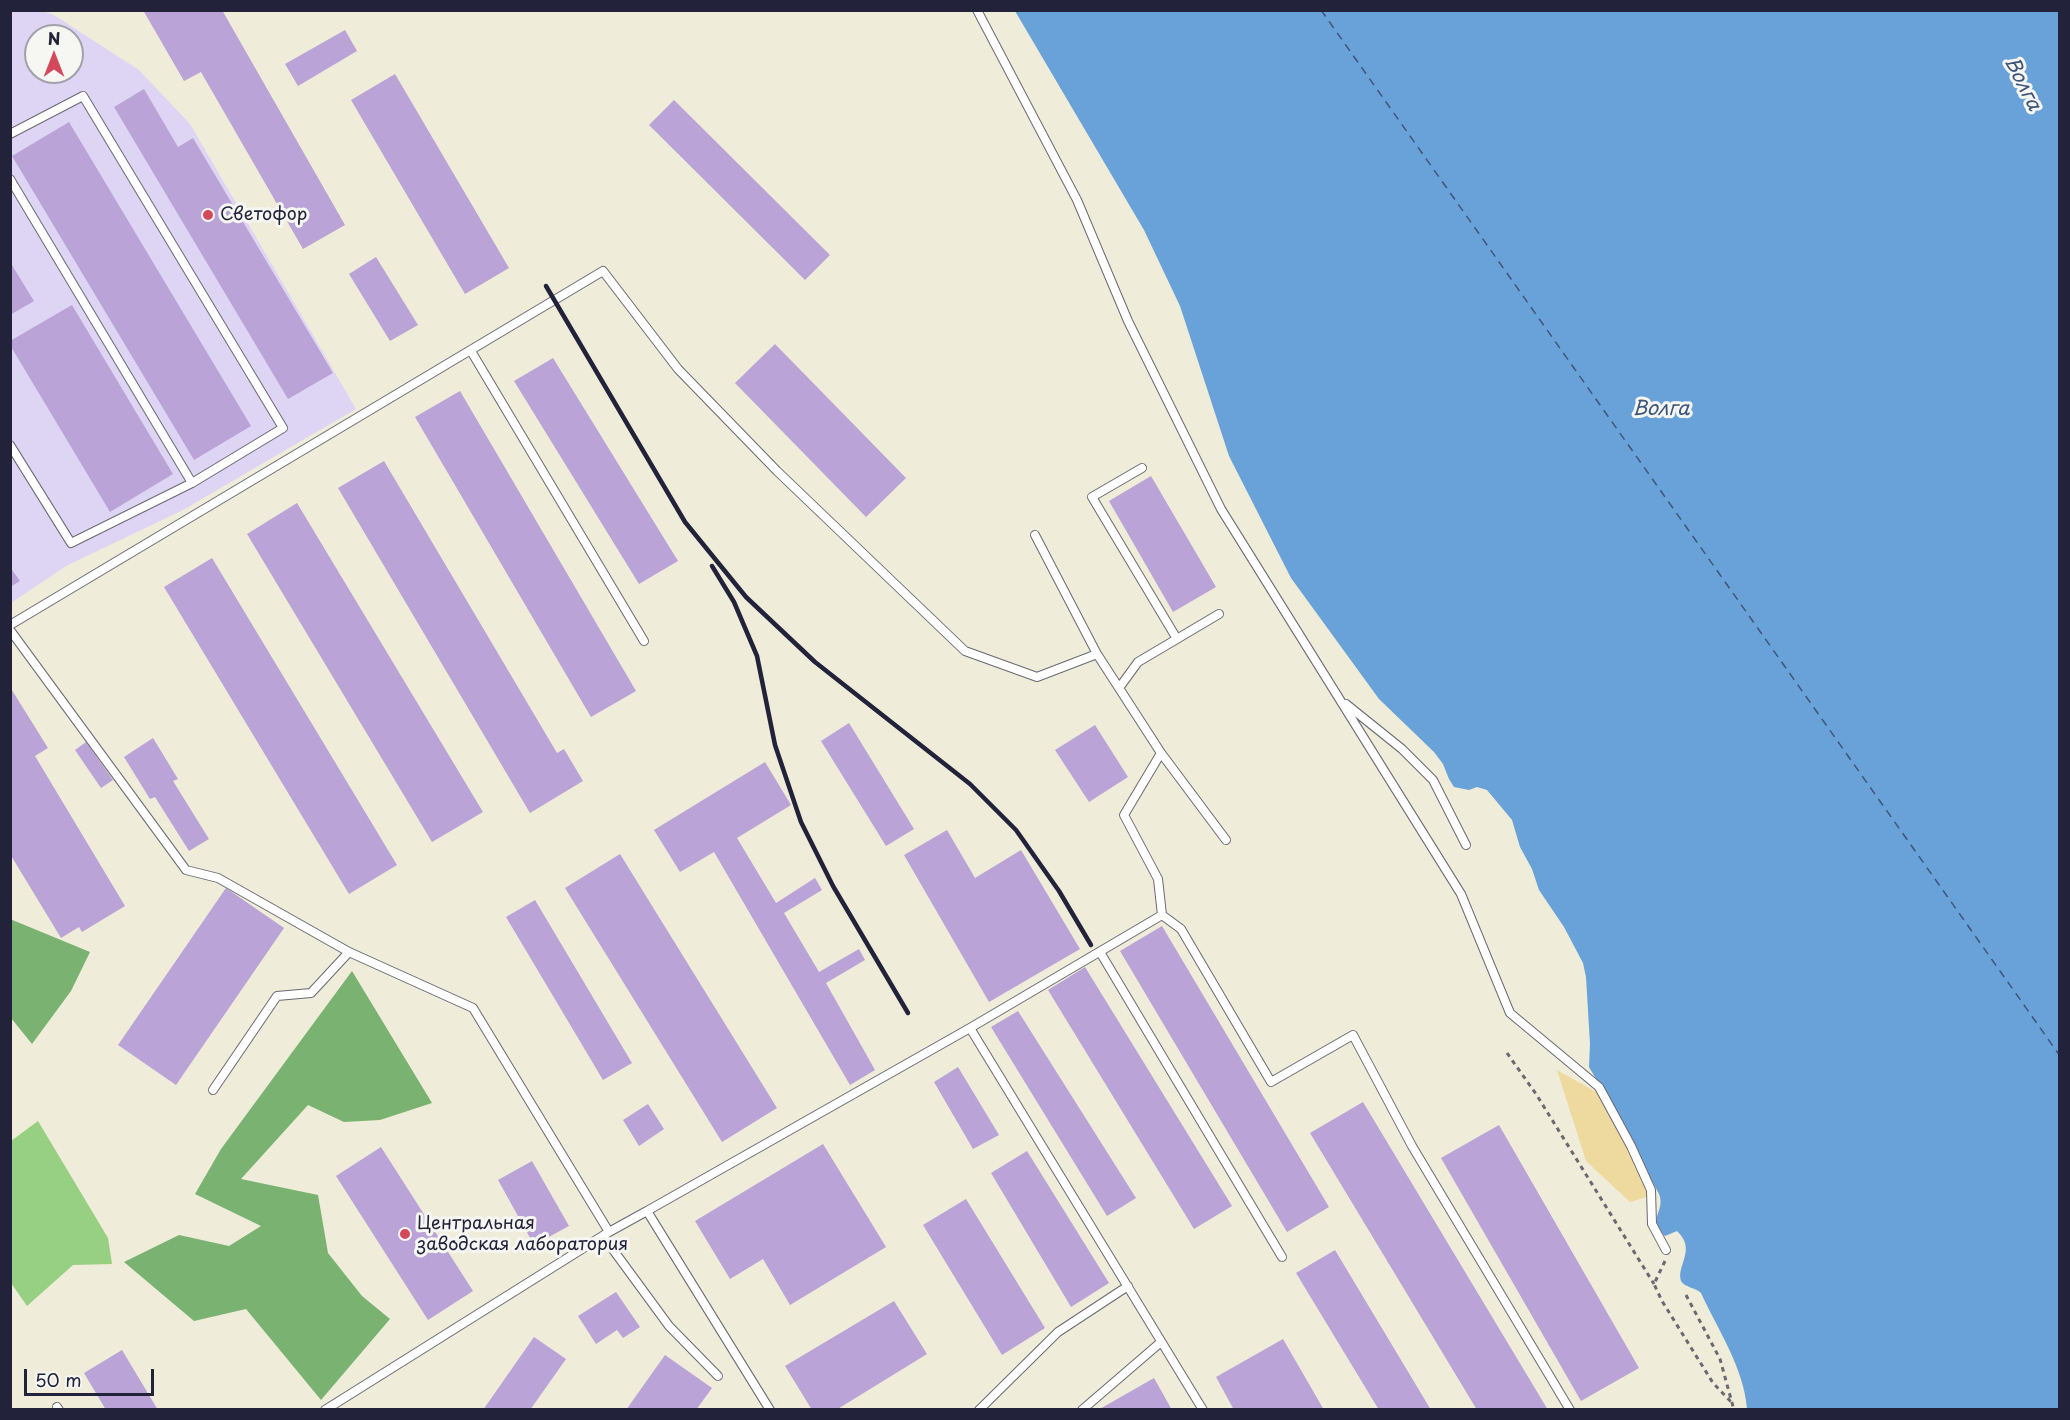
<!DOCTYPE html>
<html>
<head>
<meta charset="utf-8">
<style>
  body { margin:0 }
  #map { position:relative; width:2070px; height:1420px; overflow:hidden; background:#efecd9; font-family:"Playpen Sans",sans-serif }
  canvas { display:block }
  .frame { position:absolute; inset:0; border:12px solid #22223b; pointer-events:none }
  .north { position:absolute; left:24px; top:24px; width:60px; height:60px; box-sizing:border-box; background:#f6f6f2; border:2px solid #a1a1a9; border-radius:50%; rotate:0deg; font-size:16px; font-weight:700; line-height:24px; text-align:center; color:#22223b }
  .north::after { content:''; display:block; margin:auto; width:21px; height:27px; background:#d1495b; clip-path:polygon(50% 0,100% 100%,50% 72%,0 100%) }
  .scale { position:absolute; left:24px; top:1369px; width:130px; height:27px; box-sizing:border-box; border:3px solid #22223b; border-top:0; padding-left:8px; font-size:18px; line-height:21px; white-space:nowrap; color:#22223b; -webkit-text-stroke:4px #f6f6f2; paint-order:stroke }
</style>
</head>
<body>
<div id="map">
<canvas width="2070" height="1420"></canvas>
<div class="frame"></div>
<div class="north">N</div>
<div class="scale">50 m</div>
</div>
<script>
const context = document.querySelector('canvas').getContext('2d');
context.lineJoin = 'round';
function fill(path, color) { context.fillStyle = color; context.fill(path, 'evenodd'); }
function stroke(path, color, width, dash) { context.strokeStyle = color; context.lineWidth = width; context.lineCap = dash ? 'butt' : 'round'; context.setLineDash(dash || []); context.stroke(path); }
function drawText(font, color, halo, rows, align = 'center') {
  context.font = font + ' "Playpen Sans",sans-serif'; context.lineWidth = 6; context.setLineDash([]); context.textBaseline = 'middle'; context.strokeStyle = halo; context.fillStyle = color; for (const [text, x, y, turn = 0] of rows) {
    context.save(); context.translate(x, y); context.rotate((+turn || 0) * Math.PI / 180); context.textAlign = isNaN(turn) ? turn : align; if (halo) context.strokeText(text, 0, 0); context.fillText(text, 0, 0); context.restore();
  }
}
fill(new Path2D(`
  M39 10 54 15 139 70 190 124 356 409 183 510 66 566 11 603 10 11ZM36 36H72V72H36Z`), '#ded5f5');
fill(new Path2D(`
  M38 1121 108 1238 112 1264 73 1265 27 1306 11 1283V1141Z`), '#97d083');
fill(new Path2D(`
  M10 919 90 952 71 991 32 1044 11 1018Z
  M352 971 432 1103 380 1120 344 1122 308 1105 241 1179 318 1195 328 1253 362 1296 390 1319 321 1400 246 1309 194 1321 124 1262 179 1235 229 1246 261 1226 195 1194 221 1149Z`), '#79b271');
fill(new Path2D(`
  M1557 1070 1600 1094 1645 1178 1650 1196 1630 1202 1586 1161Z`), '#eeda9e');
fill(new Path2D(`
  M1015 11H2059V1409H1747C1744 1368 1718 1330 1701 1293 1696 1288 1684 1287 1681 1281 1676 1265 1697 1250 1677 1231L1665 1236C1646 1218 1666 1212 1659 1194L1602 1089 1589 1067 1590 1044 1586 977 1583 963 1564 927 1539 890 1532 869 1520 847 1512 820 1487 790 1477 787 1469 790 1454 787 1449 779 1443 764 1434 752 1379 699 1291 578 1229 456 1180 306 1144 230Z`), '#69a2d8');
stroke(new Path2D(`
  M1321 10 2060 1056`), '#3e557a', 1.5, [8, 6]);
fill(new Path2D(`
  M143 10H222L345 225 303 249 201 72 184 81Z
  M345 30 357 51 298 86 285 64Z
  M395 74 509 268 465 294 351 100Z
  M144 89 178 147 193 138 333 373 288 399 114 107Z
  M674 100 830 255 805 280 649 125Z
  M69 122 251 426 194 460 12 156Z
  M376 257 418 325 390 341 349 274Z
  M10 262 34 301 10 315Z
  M72 305 173 474 110 512 10 345V341Z
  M775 344 906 478 866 517 735 383Z
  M553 358 678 561 639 584 514 381Z
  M460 391 636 691 591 717 415 417Z
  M384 461 557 753 564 749 583 781 530 813 338 488Z
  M1151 476 1216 587 1173 612 1109 501Z
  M297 503 483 812 432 842 247 534Z
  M212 558 397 865 349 894 164 587Z
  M10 567 20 581 10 587Z
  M10 687 48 748 35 756 125 906 82 932 79 927 61 938 10 854Z
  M849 723 914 829 886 846 821 741Z
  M1095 725 1128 777 1089 802 1055 750Z
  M153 738 178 779 173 781 209 839 189 851 155 797 150 799 124 757Z
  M86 742 113 780 101 788 75 750Z
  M765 762 791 805 737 838 776 903 815 878 822 890 784 913 819 972 859 949 865 960 826 983 875 1070 850 1085 714 852 680 872 654 830Z
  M947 830 975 878 1021 850 1080 949 989 1002 904 855Z
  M620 854 777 1108 722 1142 565 888Z
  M226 888 284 928 176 1085 118 1045Z
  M535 900 632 1063 603 1080 506 917Z
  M1162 926 1329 1207 1287 1232 1120 951Z
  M1085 967 1232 1206 1194 1229 1048 990Z
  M1018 1011 1136 1198 1107 1216 991 1027Z
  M958 1067 999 1135 973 1149 934 1082Z
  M1363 1102 1548 1410H1477L1310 1133Z
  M648 1104 664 1129 639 1146 623 1120Z
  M1499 1125 1639 1368 1581 1401 1441 1158Z
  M823 1144 886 1247 790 1305 763 1259 730 1279 695 1221Z
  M381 1147 473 1291 428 1320 336 1176Z
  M1027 1151 1109 1283 1071 1307 991 1173Z
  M532 1161 569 1226 534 1245 498 1180Z
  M966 1199 1045 1328 1002 1355 923 1225Z
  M1335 1250 1431 1410H1379L1296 1273Z
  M616 1292 640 1327 623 1338 617 1330 596 1344 578 1316Z
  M894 1301 927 1354 836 1410H812L785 1366Z
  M534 1337 566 1359 530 1410H483Z
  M1283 1339 1324 1410H1234L1216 1377Z
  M122 1350 158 1410H106L84 1373Z
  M665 1355 712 1388 696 1410H626Z
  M1154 1378 1172 1410H1098Z`), '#baa3d6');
const service = new Path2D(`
  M977 10 1077 200 1128 321 1221 509 1461 894 1510 1013 1599 1087 1631 1146 1651 1190 1652 1224 1666 1250
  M10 134 83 96 283 428 192 483 71 543 10 445
  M10 179 192 483
  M471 351 644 641
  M1142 468 1092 497 1177 639
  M1035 535 1097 654
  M10 625 603 271 678 369 777 471 965 651 1037 677 1097 654 1161 753 1124 815 1158 879 1162 915 970 1028 647 1211
  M10 630 186 870 218 878 349 952 473 1008 609 1232 647 1211 770 1410
  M1119 688 1138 662 1219 614
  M1346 704 1402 749 1433 780 1466 845
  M1161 753 1226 840
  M1162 915 1181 929 1271 1082 1353 1035 1412 1146 1570 1410
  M1100 952 1282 1257
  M970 1028 1203 1410
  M213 1090 277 996 311 993 349 952
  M603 1236 669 1326 718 1376
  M57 1407 59 1410
  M325 1410 609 1232
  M979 1410 1058 1332 1128 1286
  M1082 1410 1161 1342`);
stroke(service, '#6a6972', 10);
stroke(new Path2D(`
  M1507 1053 1536 1094 1654 1284
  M1665 1261 1654 1284 1662 1301 1713 1383 1733 1404
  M1686 1295 1720 1359 1734 1410`), '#6a6972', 3, [4.5, 4.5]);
stroke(service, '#fff', 8);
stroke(new Path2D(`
  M546 286 685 522 746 597 815 662 970 784 1016 830 1059 891 1091 945
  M712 566 734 602 757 656 775 745 801 822 833 886 908 1013`), '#22223b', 4.5);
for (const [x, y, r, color] of [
  [208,215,6,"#d1495b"],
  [405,1234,6,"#d1495b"]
]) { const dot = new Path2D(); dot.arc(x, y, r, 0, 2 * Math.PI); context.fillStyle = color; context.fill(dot); stroke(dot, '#f6f6f2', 2); }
drawText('18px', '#22223b', '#f6f6f2', [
  ["Светофор",220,215],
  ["Центральная",417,1224],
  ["заводская лаборатория",417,1245]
], 'left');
drawText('italic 20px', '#3e557a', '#f6f6f2', [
  ["Волга",2022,84,63],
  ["Волга",1661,409]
]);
</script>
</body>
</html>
